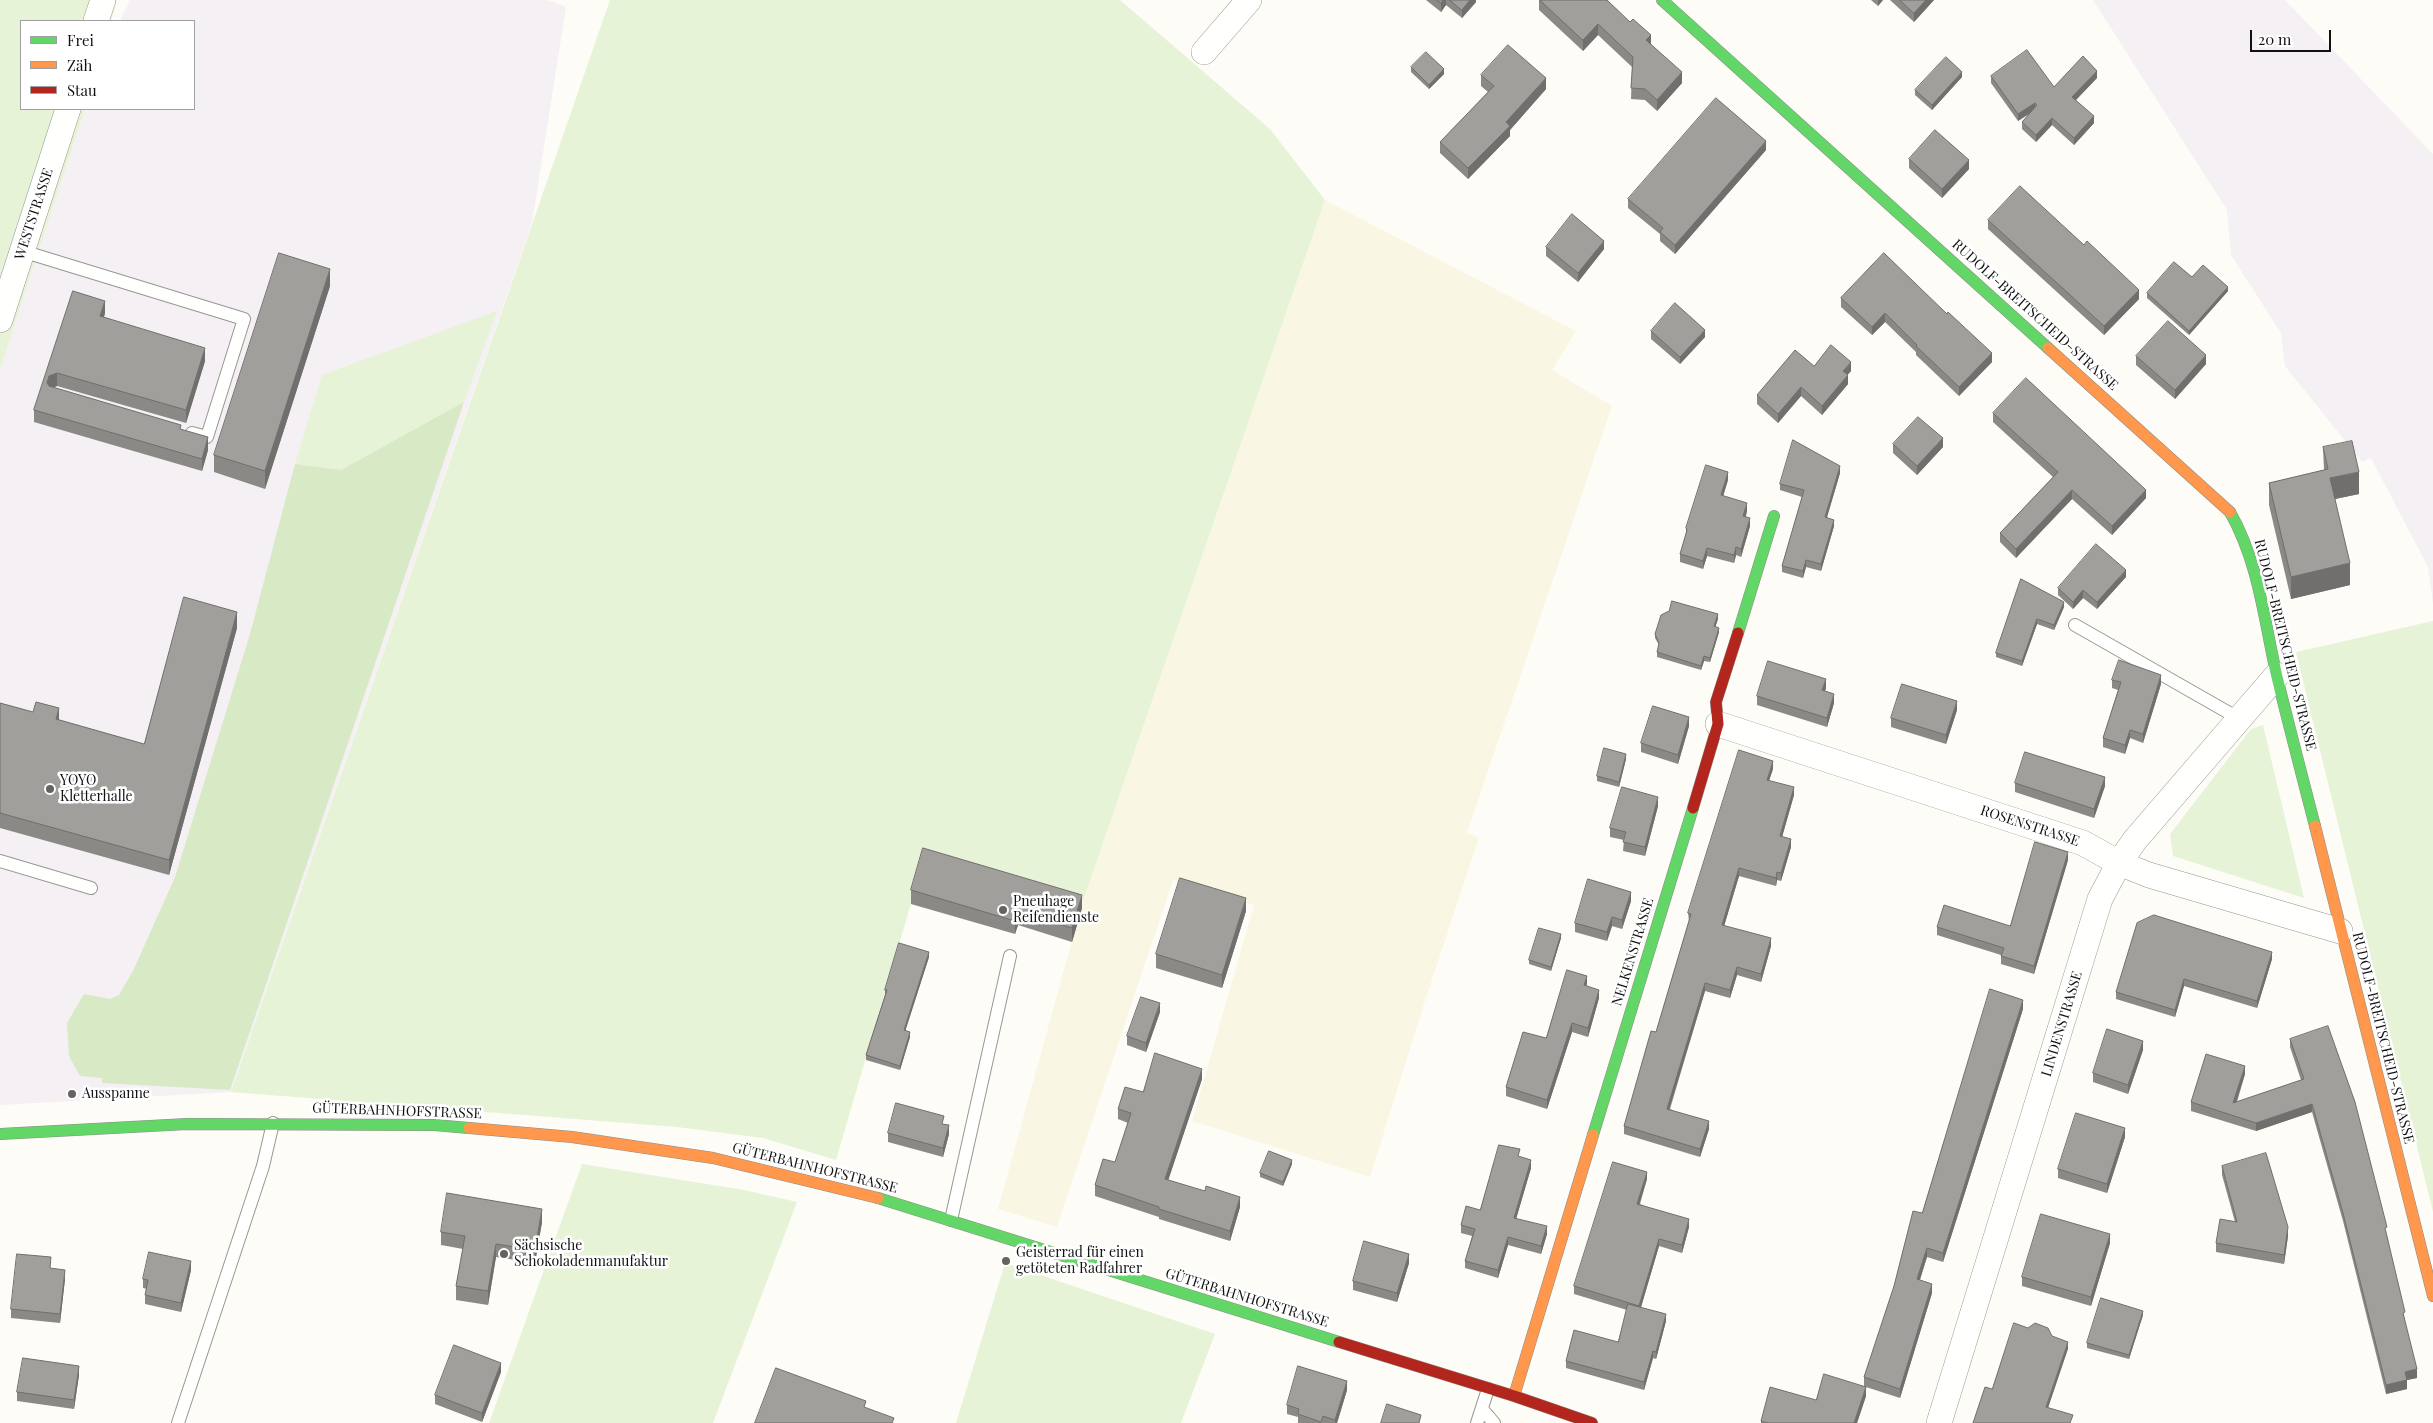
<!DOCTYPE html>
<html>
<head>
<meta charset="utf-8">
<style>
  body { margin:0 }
  #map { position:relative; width:2433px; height:1423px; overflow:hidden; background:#fdfcf7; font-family:"Playfair Display",serif }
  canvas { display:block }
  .legend { position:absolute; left:20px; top:20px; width:175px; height:90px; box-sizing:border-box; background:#fff; border:1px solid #a0a0a0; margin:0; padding:6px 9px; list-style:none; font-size:15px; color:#111 }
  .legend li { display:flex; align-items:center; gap:10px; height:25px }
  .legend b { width:25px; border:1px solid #a0a0a0 }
  .scale { position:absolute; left:2250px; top:30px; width:81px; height:22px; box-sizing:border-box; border:2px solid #111; border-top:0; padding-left:6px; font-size:15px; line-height:18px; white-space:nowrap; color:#111; -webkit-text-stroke:4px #fff; paint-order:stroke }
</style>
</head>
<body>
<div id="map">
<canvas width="2433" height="1423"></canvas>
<ul class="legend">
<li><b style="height:6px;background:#63d668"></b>Frei</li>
<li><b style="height:6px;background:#ff974d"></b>Zäh</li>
<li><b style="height:6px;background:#b3261e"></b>Stau</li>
</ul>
<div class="scale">20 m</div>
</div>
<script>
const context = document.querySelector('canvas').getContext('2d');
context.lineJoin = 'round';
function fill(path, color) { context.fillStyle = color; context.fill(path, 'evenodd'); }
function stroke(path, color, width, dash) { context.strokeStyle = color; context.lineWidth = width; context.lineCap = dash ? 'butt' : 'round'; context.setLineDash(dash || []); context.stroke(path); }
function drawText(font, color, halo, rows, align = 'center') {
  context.font = font + ' "Playfair Display",serif'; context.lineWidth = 5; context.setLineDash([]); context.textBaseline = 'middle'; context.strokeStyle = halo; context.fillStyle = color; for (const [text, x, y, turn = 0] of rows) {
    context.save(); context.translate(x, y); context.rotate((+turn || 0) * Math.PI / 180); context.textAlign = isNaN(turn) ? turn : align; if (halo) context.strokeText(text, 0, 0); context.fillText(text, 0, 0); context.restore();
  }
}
fill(new Path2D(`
  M130 0H548L566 7 532 223 231 1092 0 1105V370L85 109H194V21H120Z
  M2093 0H2285L2433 154V604L2428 567 2371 458 2362 462 2285 366 2281 333 2231 255 2227 210Z`), '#f5f0f3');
fill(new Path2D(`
  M1325 200 1576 331 1552 370 1612 406 1467 833 1479 838 1423 1007 1370 1177 1192 1121 1254 905 1173 880 1057 1227 998 1209 1083 901Z`), '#f9f7e4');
fill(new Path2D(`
  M0 0H117L111 21H21V109H85L0 370Z
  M610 0H1120L1270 129 1325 200 1083 901 924 859 836 1160 763 1138 677 1127 231 1092Z
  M497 311 464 402 341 470 295 464 322 375Z
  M2433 621V1212L2296 652Z
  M2263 725 2304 898 2173 856 2170 834 2251 729Z
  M582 1164 744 1190 797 1202 713 1423H489Z
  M1005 1263 1215 1334 1181 1423H956Z`), '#e7f3d7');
fill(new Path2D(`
  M464 402 230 1090 102 1083V1078L80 1076 69 1056 67 1023 84 994 110 999 119 995 133 971 175 877 250 634 295 464 341 470Z`), '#d8eac5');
const lane = new Path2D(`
  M22 251 244 319 207 437 192 433
  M2075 625 2238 718
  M0 861 91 888
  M951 1220 1010 956
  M1482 1409 1494 1423
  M178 1423 263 1166 273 1123
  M1477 1423 1488 1389`);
const street = new Path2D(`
  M96 21 103 0
  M1204 52 1249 0
  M0 320 68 109
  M1718 724 2083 843 2119 863 2149 875 2340 931
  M1939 1423 2100 899 2119 863 2135 840 2277 675`);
const fast = new Path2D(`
  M1662 0 2048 348
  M2230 512C2259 563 2264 620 2277 677 2289 726 2302 776 2315 826
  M1738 633 1774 516
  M0 1134 187 1124 434 1125 469 1128
  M1593 1135 1693 808
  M878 1198 1339 1342`);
const slow = new Path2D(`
  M2048 348 2230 512
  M2315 826 2433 1296
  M469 1128 572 1137 713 1158 878 1198
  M1514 1396 1593 1135`);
const jam = new Path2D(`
  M1693 808 1718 724 1716 702 1738 633
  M1339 1342 1514 1396 1592 1423`);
stroke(lane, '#979795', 14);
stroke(street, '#979795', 26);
stroke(fast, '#8e8d8b', 12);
stroke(slow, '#8e8d8b', 12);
stroke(jam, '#8e8d8b', 12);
stroke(lane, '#fffffe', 12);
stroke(street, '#fffffe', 25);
stroke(fast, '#63d668', 11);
stroke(slow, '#ff974d', 11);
stroke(jam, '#b3261e', 11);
fill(new Path2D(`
  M1426 0H1476V2L1462 18 1446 5 1441 12Z
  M1539 0H1607L1651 44 1682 83 1657 111 1645 100 1631 99 1632 67 1598 35 1583 51 1539 10Z
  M1871 0H1883L1878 6Z
  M1890 0H1934L1914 22Z
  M1411 67 1444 74 1429 89 1411 72Z
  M1481 75 1546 89 1510 130V136L1468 179 1440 153V142L1488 92 1481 86Z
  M1991 76 2054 87 2097 78 2076 100 2094 123 2074 145 2052 125 2036 142 2022 129V122L2030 113 2018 121 1991 83Z
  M1962 77 1932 110 1915 95V90Z
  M1766 150 1675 254 1660 241V234L1628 208V199Z
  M1909 159 1969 169 1942 198 1909 168Z
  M1988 220 2139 299 2104 335 1988 229Z
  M1546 247 1604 249 1578 282 1546 256Z
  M1884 253 1992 362 1959 396 1916 355V352L1885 322 1872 335 1841 307V298Z
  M2192 277 2228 291 2189 335 2147 298V293Z
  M330 286 265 489 214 472V455Z
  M73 291 105 313 104 317 205 361 186 423 57 386 53 388 208 450 202 471 34 422V410Z
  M1651 331 1705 337 1680 364 1651 339Z
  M2136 356 2206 364 2175 399 2136 365Z
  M1814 366 1851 371 1847 375 1848 384 1822 415 1801 396 1778 423 1757 404V395Z
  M1993 413 2146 498 2112 535 2072 499 2016 558 2000 542V533L2053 477 1993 422Z
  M1893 444 1943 447 1917 475 1893 453Z
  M2323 447 2359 494 2335 499 2350 585 2291 599 2269 505V483L2324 470Z
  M1840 473 1827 517 1834 526 1821 571 1806 567 1803 578 1782 572V566L1802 497 1780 490V484Z
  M1728 480 1723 496 1747 511 1746 516 1750 526 1741 557 1736 555 1734 563 1707 556 1703 569 1680 562V554L1686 535V528Z
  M2126 577 2097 609 2083 598 2073 609 2058 595V588Z
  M2021 579 2064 607 2054 630 2037 624 2022 666 1996 657V653Z
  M1718 619 1715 627 1719 632 1710 662 1704 661 1701 670 1657 657V652L1659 645 1655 638V634Z
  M237 628 169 875 0 828V703L144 744Z
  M2112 680 2161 684 2143 743 2130 738 2125 754 2103 747V738L2118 690 2112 688Z
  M1826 688 1825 691 1834 703 1827 727 1757 705V696Z
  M1957 710 1946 744 1891 727V718Z
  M1689 726 1678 764 1641 752V743Z
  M1626 759 1619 787 1597 781V776Z
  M1773 769 1769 780 1794 795 1782 837 1791 847 1781 881 1777 880 1776 886 1739 876 1724 926 1771 946 1761 982 1737 975 1730 998 1705 991 1670 1109 1709 1129 1700 1157 1624 1134V1126L1656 1032 1689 921 1688 913Z
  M2015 783 2105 786 2094 818 2015 792Z
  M1658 806 1645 856 1623 851 1624 840 1610 837V828Z
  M2068 860 2034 974 2001 964V955L1937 935V927L2010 926Z
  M911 890 1082 908 1072 942 1018 925 1015 934 911 904Z
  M1631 901 1622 929 1612 926 1607 941 1575 932V923Z
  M1246 911 1222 988 1156 968V954Z
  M1561 938 1551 971 1529 964V960Z
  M929 957 905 1031 910 1037 900 1070 866 1060V1055L885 995V990Z
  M2272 959 2257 1008 2184 986 2175 1017 2116 999V992Z
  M1587 984 1586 986 1599 998 1588 1037 1572 1032 1547 1109 1506 1096V1087L1546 1038Z
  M2023 1009 1943 1262 1927 1257 1920 1280 1932 1293 1900 1398 1866 1387V1396L1857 1423H1761V1421L1816 1400 1864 1386V1377L1922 1213Z
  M1160 1012 1146 1052 1127 1045V1036Z
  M2290 1039 2387 1236 2417 1378 2407 1380V1389L2386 1394 2343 1221 2312 1112 2256 1131 2191 1111V1102L2245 1074 2237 1102 2301 1080 2290 1047Z
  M2143 1050 2128 1094 2093 1082V1073Z
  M1202 1079 1168 1180 1240 1207 1230 1241 1159 1219V1217L1095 1196V1185L1115 1162 1128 1123 1118 1119V1109L1143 1092Z
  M944 1124 949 1134 943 1157 888 1142V1133Z
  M2125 1137 2107 1193 2058 1178V1169Z
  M1520 1157 1531 1168 1516 1219 1547 1234 1541 1254 1508 1245 1498 1278 1465 1268V1261L1472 1236 1461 1233V1225L1480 1210Z
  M1292 1164 1283 1186 1260 1177V1173Z
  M2222 1166 2288 1236 2284 1264 2216 1252V1243L2235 1222 2222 1175Z
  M1647 1179 1640 1204 1689 1227 1682 1253 1659 1246 1641 1307 1666 1321 1656 1359 1653 1358 1644 1390 1566 1368V1361L1618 1342 1627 1310 1574 1294V1286Z
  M542 1222 535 1263 496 1257 488 1305 456 1300V1286L463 1249 441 1245V1232Z
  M2110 1243 2091 1306 2022 1286V1277Z
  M1409 1263 1397 1302 1353 1290V1281Z
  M51 1269 65 1279 60 1323 11 1318V1309Z
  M191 1270 181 1312 145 1304V1295L147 1289 143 1288V1279Z
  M2143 1315 2129 1359 2087 1348V1343Z
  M501 1372 482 1422 435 1404V1395Z
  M79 1375 74 1409 17 1401V1392Z
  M1347 1390 1337 1423H1298V1417L1287 1414V1405Z`), '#8a8986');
fill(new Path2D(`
  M1443 0H1446V5L1441 12V3Z
  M1470 0H1476V2L1462 18V10Z
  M1878 0H1883L1878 6Z
  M1926 0H1934L1914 22V13Z
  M1598 24V35L1583 51V40Z
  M1651 35V46L1646 40Z
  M1444 69V74L1429 89V85Z
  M2097 71V78L2072 104V97Z
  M1682 72V83L1657 111V100Z
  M1962 72V77L1932 110V105Z
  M1546 78V89L1510 130V136L1468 179V168L1506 122Z
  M2035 103V110L2018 121V114Z
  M2094 116V123L2074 145V138Z
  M2052 118V125L2036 142V135Z
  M1766 141V150L1675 254V245Z
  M1969 160V169L1942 198V189Z
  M1604 241V249L1578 282V273Z
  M330 269V286L265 489V471Z
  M2228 287V291L2189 335V331Z
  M2139 290V299L2104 335V326Z
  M105 301V313L100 329V316Z
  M1885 313V322L1872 335V327Z
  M1705 330V337L1680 364V357Z
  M205 348V361L186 423V410Z
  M1992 353V362L1959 396V387Z
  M2206 355V364L2175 399V390Z
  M1851 362V371L1843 380V371Z
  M57 373V386L49 389 47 383 49 376Z
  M1848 375V384L1822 415V406Z
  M1801 387V396L1778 423V414Z
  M208 437V450L202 471V459Z
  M1943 438V447L1917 475V466Z
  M1840 466V473L1825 524V517Z
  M1728 472V480L1721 503V495Z
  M2359 472V494L2330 500V478Z
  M2072 490V499L2016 558V549Z
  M2146 490V498L2112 535V526Z
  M1747 503V511L1743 524V516Z
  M1750 518V526L1741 557V549Z
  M1834 520V526L1821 571V564Z
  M1736 547V555L1734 563V555Z
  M1707 548V556L1703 569V561Z
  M1806 560V567L1803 578V571Z
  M2350 563V585L2291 599V577Z
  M2126 570V577L2097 609V602Z
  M2083 590V598L2073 609V602Z
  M2064 602V607L2054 630V625Z
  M237 612V628L169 875V860Z
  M1718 614V619L1714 631V626Z
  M2037 619V624L2022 666V661Z
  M1719 628V632L1710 662V658Z
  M1704 656V661L1701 670V666Z
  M2161 675V684L2143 743V734Z
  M1826 679V688L1822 699V690Z
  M1834 694V703L1827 727V718Z
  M1957 701V710L1946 744V735Z
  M59 708V724L56 719Z
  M1689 717V726L1678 764V755Z
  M2130 730V738L2125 754V745Z
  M1626 754V759L1619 787V782Z
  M1773 761V769L1767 787V780Z
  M2105 777V786L2094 818V809Z
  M1794 787V795L1780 844V836Z
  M1658 797V806L1645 856V847Z
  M1791 839V847L1781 881V873Z
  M2068 852V860L2034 974V966Z
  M1739 868V876L1722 933V925Z
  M1777 872V880L1776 886V878Z
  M1631 892V901L1622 929V920Z
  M1082 895V908L1072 942V928Z
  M1246 898V911L1222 988V975Z
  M1018 912V925L1015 934V921Z
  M1612 917V926L1607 941V932Z
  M1561 934V938L1551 971V967Z
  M1771 938V946L1761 982V974Z
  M929 952V957L904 1035V1030Z
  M2272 952V959L2257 1008V1001Z
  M1737 967V975L1730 998V990Z
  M1587 976V984L1584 994V985Z
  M2184 979V986L2175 1017V1010Z
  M1705 983V991L1667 1116V1109Z
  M1599 990V998L1588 1037V1028Z
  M2023 1000V1009L1943 1262V1253Z
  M1160 1003V1012L1146 1052V1043Z
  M1572 1023V1032L1547 1109V1100Z
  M910 1032V1037L900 1070V1066Z
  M2143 1041V1050L2128 1094V1085Z
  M2245 1066V1074L2233 1111V1103Z
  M1202 1069V1079L1165 1190V1179Z
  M2312 1104V1112L2256 1131V1123Z
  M1709 1121V1129L1700 1157V1149Z
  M949 1125V1134L943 1157V1148Z
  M2125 1128V1137L2107 1193V1184Z
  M1292 1160V1164L1283 1186V1182Z
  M1531 1160V1168L1514 1226V1218Z
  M1647 1172V1179L1637 1211V1204Z
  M1240 1197V1207L1230 1241V1231Z
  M542 1209V1222L535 1263V1250Z
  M1689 1219V1227L1682 1253V1245Z
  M1547 1226V1234L1541 1254V1246Z
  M2288 1227V1236L2284 1264V1255Z
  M2110 1234V1243L2091 1306V1297Z
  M1508 1237V1245L1498 1278V1270Z
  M1659 1239V1246L1639 1314V1306Z
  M496 1244V1257L488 1305V1291Z
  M1927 1248V1257L1917 1288V1279Z
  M1409 1254V1263L1397 1302V1293Z
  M191 1261V1270L181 1312V1303Z
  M65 1270V1279L60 1323V1314Z
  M1932 1284V1293L1900 1398V1389Z
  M2143 1311V1315L2129 1359V1355Z
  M1666 1314V1321L1656 1359V1352Z
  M2068 1342V1349L2046 1414V1407Z
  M1653 1351V1358L1644 1390V1382Z
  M501 1363V1372L482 1422V1413Z
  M79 1366V1375L74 1409V1400Z
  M2417 1369V1378L2407 1380V1389L2386 1394V1385L2405 1372Z
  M1347 1381V1390L1337 1423H1335V1420Z
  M1866 1387V1396L1857 1423H1854Z`), '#716f6d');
const building = new Path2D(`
  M1437 0H1443L1441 3Z
  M1450 0H1470L1462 10Z
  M1540 0H1607L1630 22 1633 19 1651 35 1646 40 1682 72 1657 100 1645 89 1631 88 1633 57 1598 24 1583 40Z
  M1900 0H1926L1914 13Z
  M1508 45 1546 78 1506 122 1510 126 1468 168 1440 142 1494 86 1481 75Z
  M2027 50 2054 87 2083 56 2097 71 2072 97 2094 116 2074 138 2052 118 2036 135 2022 122 2037 105 2035 103 2018 114 1991 76Z
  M1426 52 1444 69 1429 85 1411 67Z
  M1946 57 1962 72 1932 105 1915 90Z
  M1716 98 1766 141 1675 245 1660 232 1663 228 1628 199Z
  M1935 130 1969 160 1942 189 1909 159Z
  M2020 186 2084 245 2087 241 2139 290 2104 326 1988 220Z
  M1572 214 1604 241 1578 273 1546 247Z
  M279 253 330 269 265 471 214 455Z
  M1884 253 1947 314 1948 312 1992 353 1959 387 1916 346 1917 345 1885 313 1872 327 1841 298Z
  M2174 262 2192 277 2203 265 2228 287 2189 331 2147 293Z
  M73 291 105 301 100 316 205 348 186 410 57 373 49 376 47 383 49 386 181 425 180 429 208 437 202 459 34 410Z
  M1675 303 1705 330 1680 357 1651 331Z
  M2168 321 2206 355 2175 390 2136 356Z
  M1831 345 1851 362 1843 371 1848 375 1822 406 1801 387 1778 414 1757 395 1795 350 1814 366Z
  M2026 378 2146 490 2112 526 2072 490 2016 549 2000 533 2058 472 1993 413Z
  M1918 417 1943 438 1917 466 1893 444Z
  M1793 440 1840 466 1825 517 1834 520 1821 564 1806 560 1803 571 1782 566 1804 490 1780 484Z
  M2352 441 2359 472 2330 478 2350 563 2291 577 2269 483 2328 469 2323 447Z
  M1706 465 1728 472 1721 495 1747 503 1743 516 1750 518 1741 549 1736 547 1734 555 1707 548 1703 561 1680 554 1687 530 1686 528Z
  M2096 544 2126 570 2097 602 2083 590 2073 602 2058 588Z
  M2021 579 2064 602 2054 625 2037 619 2022 661 1996 653Z
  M184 597 237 612 169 860 0 813V703L33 712 36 702 59 708 56 719 144 744Z
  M1672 601 1718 614 1714 626 1719 628 1710 658 1704 656 1701 666 1657 652 1659 643 1655 634 1661 615 1669 611Z
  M2119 660 2161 675 2143 734 2130 730 2125 745 2103 738 2121 682 2112 680Z
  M1768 661 1826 679 1822 690 1834 694 1827 718 1757 696Z
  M1902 684 1957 701 1946 735 1891 718Z
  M1653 706 1689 717 1678 755 1641 743Z
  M1604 748 1626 754 1619 782 1597 776Z
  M1739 750 1773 761 1767 780 1794 787 1780 836 1791 839 1781 873 1777 872 1776 878 1739 868 1722 925 1771 938 1761 974 1737 967 1730 990 1705 983 1667 1109 1709 1121 1700 1149 1624 1126 1651 1031 1656 1032 1691 914 1688 913Z
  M2025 752 2105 777 2094 809 2015 783Z
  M1622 787 1658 797 1645 847 1623 842 1626 832 1610 828Z
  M2035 842 2068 852 2034 966 2001 956 2004 948 1937 927 1944 905 2010 926Z
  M923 848 1082 895 1072 928 1018 912 1015 921 911 890Z
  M1180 878 1246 898 1222 975 1156 954Z
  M1588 879 1631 892 1622 920 1612 917 1607 932 1575 923Z
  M2154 915 2272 952 2257 1001 2184 979 2175 1010 2116 992 2137 923Z
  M1539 928 1561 934 1551 967 1529 960Z
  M899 943 929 952 904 1030 910 1032 900 1066 866 1055 887 990H885Z
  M1567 970 1587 976 1584 985 1599 990 1588 1028 1572 1023 1547 1100 1506 1087 1523 1032 1546 1038Z
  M1990 989 2023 1000 1943 1253 1927 1248 1917 1279 1932 1284 1900 1389 1864 1377 1894 1286 1913 1211 1922 1213Z
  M1141 997 1160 1003 1146 1043 1127 1036Z
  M2328 1026 2355 1102 2387 1227 2385 1228 2405 1312 2403 1313 2417 1369 2405 1372 2407 1380 2386 1385 2343 1213 2312 1104 2256 1123 2191 1102 2206 1054 2245 1066 2233 1103 2304 1079 2290 1039Z
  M2107 1029 2143 1041 2128 1085 2093 1073Z
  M1155 1053 1202 1069 1165 1179 1205 1191 1206 1186 1240 1197 1230 1231 1159 1209V1207L1095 1185 1103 1159 1115 1162 1131 1113 1118 1109 1125 1087 1143 1092Z
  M896 1103 944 1116 942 1124 949 1125 943 1148 888 1133Z
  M2076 1113 2125 1128 2107 1184 2058 1169Z
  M1499 1145 1520 1149 1518 1156 1531 1160 1514 1218 1547 1226 1541 1246 1508 1237 1498 1270 1465 1261 1475 1229 1461 1225 1466 1206 1480 1210Z
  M1269 1151 1292 1160 1283 1182 1260 1173Z
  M2266 1153 2288 1227 2284 1255 2216 1243 2220 1219 2237 1222 2222 1166Z
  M1613 1162 1647 1172 1637 1204 1689 1219 1682 1245 1659 1239 1639 1306 1574 1286Z
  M447 1193 542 1209 535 1250 496 1244 488 1291 456 1286 465 1236 441 1232Z
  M2041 1214 2110 1234 2091 1297 2022 1277Z
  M1364 1241 1409 1254 1397 1293 1353 1281Z
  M149 1252 191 1261 181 1303 145 1295 148 1280 143 1279Z
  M17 1254 51 1257 50 1268 65 1270 60 1314 11 1309Z
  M2101 1298 2143 1311 2129 1355 2087 1343Z
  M1628 1304 1666 1314 1656 1352 1653 1351 1644 1382 1566 1361 1574 1330 1618 1342Z
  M2014 1323 2028 1328 2035 1323 2048 1328 2052 1336 2068 1342 2046 1407 2073 1415 2070 1423H1973L1985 1387 1992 1389Z
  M454 1345 501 1363 482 1413 435 1395Z
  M23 1358 79 1366 74 1400 17 1392Z
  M1298 1366 1347 1381 1335 1420 1323 1416 1321 1422 1298 1414 1299 1409 1287 1405Z
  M776 1368 866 1401 864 1407 894 1418 892 1423H755Z
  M1824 1374 1866 1387 1854 1423H1768L1761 1421 1770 1387 1816 1400Z
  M1387 1404 1421 1415 1419 1423H1381Z`);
fill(building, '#a19f9c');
stroke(building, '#716f6d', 1);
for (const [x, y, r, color] of [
  [50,789,5,"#646362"],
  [1003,910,5,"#646362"],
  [72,1094,5,"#646362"],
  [504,1254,5,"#646362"],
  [1006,1261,5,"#646362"]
]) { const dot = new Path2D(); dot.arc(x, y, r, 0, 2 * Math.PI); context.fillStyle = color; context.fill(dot); stroke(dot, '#fff', 2); }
drawText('14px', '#111', '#fff', [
  ["WESTSTRASSE",34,214,-72],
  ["RUDOLF-BREITSCHEID-STRASSE",2035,315,42],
  ["RUDOLF-BREITSCHEID-STRASSE",2285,645,76],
  ["ROSENSTRASSE",2030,826,18],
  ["NELKENSTRASSE",1633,952,-73],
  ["LINDENSTRASSE",2062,1024,-73],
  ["RUDOLF-BREITSCHEID-STRASSE",2383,1038,76],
  ["GÜTERBAHNHOFSTRASSE",397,1111,2],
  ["GÜTERBAHNHOFSTRASSE",815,1168,14],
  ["GÜTERBAHNHOFSTRASSE",1247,1298,17]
]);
drawText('14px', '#111', '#fff', [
  ["YOYO",60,781],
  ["Kletterhalle",60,797],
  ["Pneuhage",1013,902],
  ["Reifendienste",1013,918],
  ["Ausspanne",82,1094],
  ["Sächsische",514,1246],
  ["Schokoladenmanufaktur",514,1262],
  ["Geisterrad für einen",1016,1253],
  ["getöteten Radfahrer",1016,1269]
], 'left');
</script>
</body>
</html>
